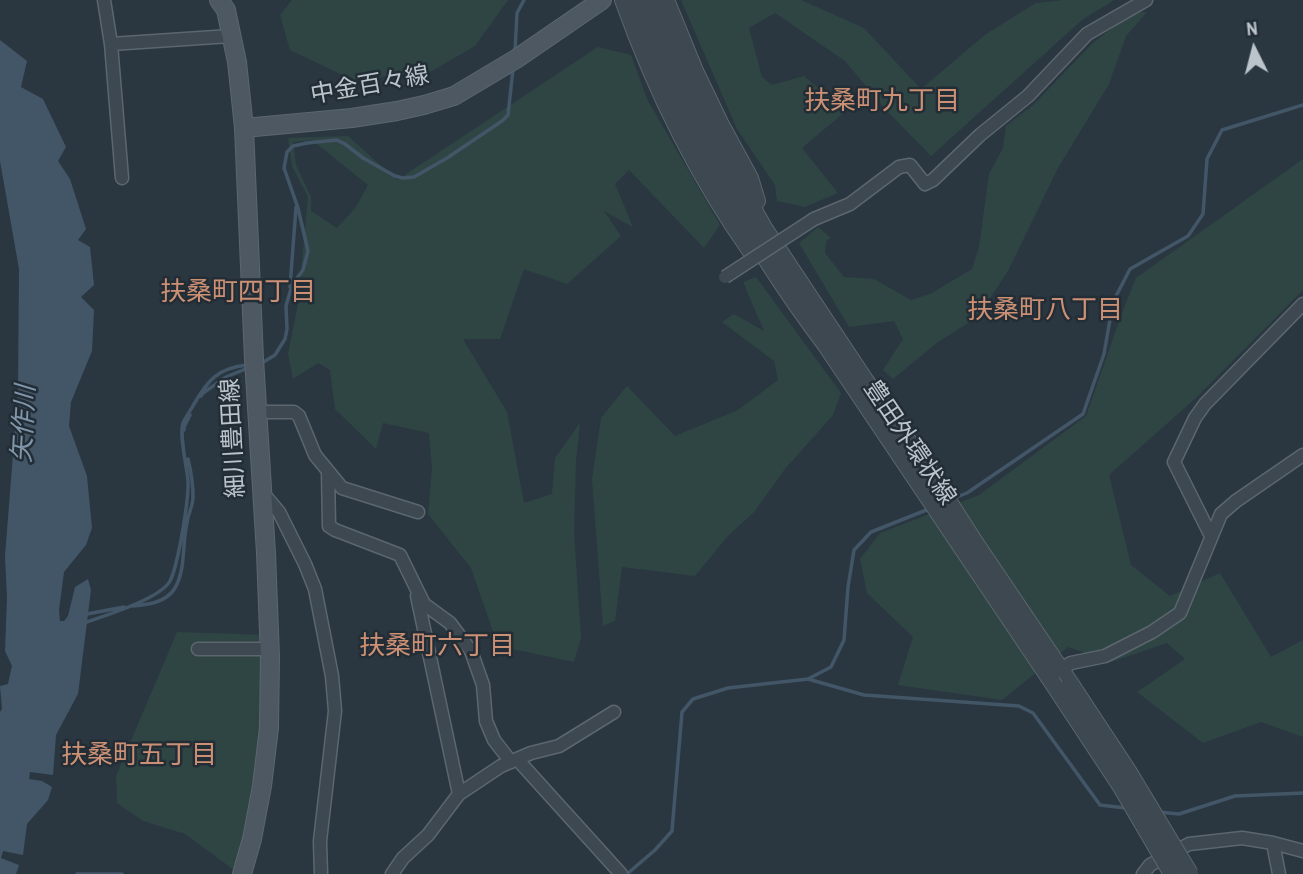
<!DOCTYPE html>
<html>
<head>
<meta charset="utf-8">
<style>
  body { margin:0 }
  #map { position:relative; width:1303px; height:874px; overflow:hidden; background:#2a3741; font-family:"Archivo Narrow",sans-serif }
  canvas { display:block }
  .north { position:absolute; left:1219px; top:14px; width:70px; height:70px; -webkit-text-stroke:5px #232d36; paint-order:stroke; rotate:354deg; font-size:19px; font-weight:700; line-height:28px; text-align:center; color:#bbc3cb }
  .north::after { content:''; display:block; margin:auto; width:24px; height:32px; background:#bbc3cb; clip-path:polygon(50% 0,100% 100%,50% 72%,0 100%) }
</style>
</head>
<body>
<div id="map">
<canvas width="1303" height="874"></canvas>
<div class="north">N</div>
</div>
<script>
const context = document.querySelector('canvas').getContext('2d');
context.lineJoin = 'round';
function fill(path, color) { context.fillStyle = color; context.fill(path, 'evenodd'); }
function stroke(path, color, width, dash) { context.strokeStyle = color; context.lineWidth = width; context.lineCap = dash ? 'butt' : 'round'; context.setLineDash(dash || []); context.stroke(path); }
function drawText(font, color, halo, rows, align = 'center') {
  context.font = font + ' "Archivo Narrow","Noto Sans JP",sans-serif'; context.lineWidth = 5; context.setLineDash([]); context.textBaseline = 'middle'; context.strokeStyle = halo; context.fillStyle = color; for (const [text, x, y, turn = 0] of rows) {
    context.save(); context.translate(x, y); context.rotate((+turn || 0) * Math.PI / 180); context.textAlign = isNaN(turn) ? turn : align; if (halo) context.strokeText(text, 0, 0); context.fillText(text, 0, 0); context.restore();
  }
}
fill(new Path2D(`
  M292 0H508L475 46 432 71 353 80 290 50 280 15Z
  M681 0H801L864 28 921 89 986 34 1036 3 1064 0H1114L1082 20 931 156 887 111 845 61 775 13 749 28 762 77 772 85 804 76 846 111 802 148 838 193 805 207 777 201 775 185 737 129Z
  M1134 12H1147L1126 36 1109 84 1058 168 1009 269 978 317 938 342 893 379 883 370 903 339 894 321 849 327 799 243 818 227 831 238 826 241 825 253 844 277 874 279 911 300 932 293 972 269 979 247 989 174 1003 148 1006 126 1033 105 1094 42Z
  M598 47 631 55 647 99 720 225 704 248 629 170 615 184 633 227 604 211 621 236 567 284 524 269 500 339H463L507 412 524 503 552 494 555 458 580 423 576 460 574 532 581 638 574 662 498 646 471 568 428 514 432 469 429 433 383 423 376 449 335 409 330 370 318 363 293 379 288 354 298 304 308 197 292 166 288 138 348 136 397 180ZM312 140 368 185 356 207 337 228 311 211V197L296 165 293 142Z
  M1303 159V290L1197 397 1109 475 1131 565 1170 596 1220 573 1271 657 1303 640V737L1261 722 1203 743 1137 692 1185 659 1167 643 1111 662 1068 647 1002 700 898 685 913 637 867 593 860 559 880 533 979 495 1086 416 1123 310 1136 278Z
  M756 277 841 393 833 415 785 469 754 512 728 536 695 576 622 567 615 621 603 626 592 479 601 418 627 386 675 436 738 410 778 380 774 361 722 322 734 314 764 331 743 282Z
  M177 632 268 635 263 728 253 803 234 870 185 834 143 821 117 803 116 776Z`), '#2f4544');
fill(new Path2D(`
  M0 40 27 61 21 87 43 99 66 147 58 161 70 179 86 229 78 240 90 247 94 285 81 297 94 310 92 351 71 402 69 426 87 476 92 528 86 545 64 572 59 610 60 621H64L68 616 75 587 88 579 91 590 78 694 56 735 53 775 30 772 29 779 42 781 52 787 48 800 27 824 23 855 3 851 1 858 19 865 16 874H0V712L2 709 0 686 8 684 12 666 5 651 7 597 5 556 18 391 19 269 0 161Z`), '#425668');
stroke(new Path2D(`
  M515 51 517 13 524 0
  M290 287 296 207
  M262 363 275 355 285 339 287 329 286 306 292 285 303 270 308 251 298 208 284 168 287 152 293 146 307 143 337 140 345 144 363 158 395 176 403 178 414 177 447 158 502 121 508 115 513 69
  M201 396 203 393 226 377 248 368
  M184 430V427L190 415
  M952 499 967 493 1083 414 1104 354 1113 302 1130 269 1188 236 1203 214 1207 159 1222 130 1303 105
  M131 606C147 605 166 603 175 588 186 569 182 543 187 523 188 514 193 506 193 497 193 484 191 471 188 459
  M87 614 124 607
  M84 623C104 616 160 599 170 581 178 566 189 499 188 481 187 467 179 435 183 423 186 416 191 410 194 404 208 380 218 368 247 365
  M808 679 864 695 1019 706 1033 713 1100 805 1126 808
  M1158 812 1179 814 1235 796 1303 793
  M77 874H122
  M627 874 655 850 672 831 682 712 693 699 728 688 808 679 831 667 844 640 848 587 854 550 871 532 929 509`), '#425668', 3.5);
const minor = new Path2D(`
  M104 0 111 44 230 36
  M111 44 122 178
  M814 219 850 204 899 167 910 165 925 184 933 180 980 135 1028 96 1087 34 1146 0
  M257 412H294L299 416 315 455 342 488 418 512
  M328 472 329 526 335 530 400 555 424 604 450 623 471 651 483 685 486 721 494 740 511 762
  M262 492 279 512 305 564 315 589 332 676 335 711 320 841 321 874
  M1211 536 1174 462 1195 418 1205 404 1303 304
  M417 596 459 794
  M198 649H270
  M1061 669 1071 663 1105 656 1152 632 1180 613 1221 514 1236 501 1303 455
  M517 759 621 874
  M1273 843 1279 874
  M392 874 403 858 428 835 459 794 501 766 531 753 559 746 614 712
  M1143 874 1150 865 1189 844 1242 838 1273 843 1303 851`);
const tertiary = new Path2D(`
  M623 0C655 89 697 176 752 253
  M639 0C682 121 748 242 825 344L1052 682
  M651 0 692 100 764 228 865 380 928 469 976 544 1070 683
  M666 0 695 71 720 123 750 178 757 201`);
const secondary = new Path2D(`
  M219 0 226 10 237 62 244 128 254 359 266 553 270 657 269 728 262 786 252 839 242 874
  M244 128 352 118 397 111 424 105 454 96 516 59 602 0`);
stroke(minor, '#5c666e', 15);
stroke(tertiary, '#5c666e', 18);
stroke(secondary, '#5c666e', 20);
stroke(minor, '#3e4851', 12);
stroke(tertiary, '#3e4851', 16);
stroke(secondary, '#4d5863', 18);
const minorBridge = new Path2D(`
  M725 277 814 219`);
const tertiaryBridge = new Path2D(`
  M1052 682 1120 785 1172 874
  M1070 683 1128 771 1190 874`);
stroke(minorBridge, '#5c666e', 15, []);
stroke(tertiaryBridge, '#5c666e', 18, []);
stroke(minorBridge, '#3e4851', 12);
stroke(tertiaryBridge, '#3e4851', 16);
drawText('24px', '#bbc3cb', '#232d36', [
  ["中金百々線",370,86,-10],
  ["細川豊田線",234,438,-93],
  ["豊田外環状線",909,443,56]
]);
drawText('26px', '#cc9075', '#232d36', [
  ["扶桑町九丁目",882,102],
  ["扶桑町四丁目",238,293],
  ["扶桑町八丁目",1045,311],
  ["扶桑町六丁目",437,647],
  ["扶桑町五丁目",139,756]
]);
drawText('italic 26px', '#8096aa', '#232d36', [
  ["矢作川",25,424,-87]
]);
</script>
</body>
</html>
